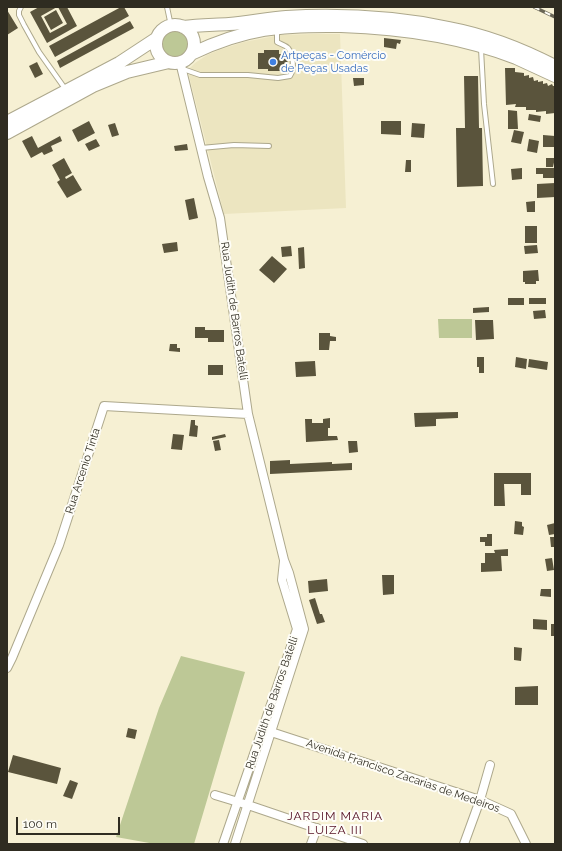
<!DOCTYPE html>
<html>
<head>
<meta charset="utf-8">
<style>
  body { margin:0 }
  #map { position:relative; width:562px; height:851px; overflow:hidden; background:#f6f0d3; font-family:Raleway,sans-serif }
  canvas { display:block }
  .frame { position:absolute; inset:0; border:8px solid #2f2c21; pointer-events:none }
  .scale { position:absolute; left:16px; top:817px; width:104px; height:18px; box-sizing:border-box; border:2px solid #2f2c21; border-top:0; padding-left:5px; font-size:12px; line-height:14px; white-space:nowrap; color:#2f2c21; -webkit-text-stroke:3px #fefdf7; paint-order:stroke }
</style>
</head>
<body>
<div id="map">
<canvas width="562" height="851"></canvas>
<div class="frame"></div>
<div class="scale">100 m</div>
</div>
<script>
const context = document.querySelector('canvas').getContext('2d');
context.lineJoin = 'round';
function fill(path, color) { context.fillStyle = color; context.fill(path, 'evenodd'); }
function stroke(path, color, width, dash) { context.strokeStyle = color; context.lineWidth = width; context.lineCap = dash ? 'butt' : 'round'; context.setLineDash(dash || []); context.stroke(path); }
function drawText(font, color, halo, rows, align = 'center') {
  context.font = font + ' Raleway,sans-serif'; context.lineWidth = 4; context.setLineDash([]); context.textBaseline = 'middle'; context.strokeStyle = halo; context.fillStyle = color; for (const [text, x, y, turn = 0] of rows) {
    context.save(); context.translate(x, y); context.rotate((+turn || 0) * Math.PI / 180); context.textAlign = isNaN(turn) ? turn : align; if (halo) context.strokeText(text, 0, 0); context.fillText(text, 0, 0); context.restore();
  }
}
fill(new Path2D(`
  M313 34H340L346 208 224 214 189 76 190 68 195 63 207 55 219 50 244 42 280 35Z`), '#ece5c0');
fill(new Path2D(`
  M158 43a15 15 0 1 1 30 0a15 15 0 1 1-30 0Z
  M438 319H472V338H439Z
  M181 656 245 672 194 844H155L116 837 159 708Z`), '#bdc896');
fill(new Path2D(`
  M39 7H57L41 16 50 33 67 24 58 7H67L77 26 47 43 30 12Z
  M121 7H124L129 16 55 57 49 46Z
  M7 10 18 28 7 35Z
  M56 10 63 23 51 30 44 17Z
  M130 21 134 28 60 68 57 61Z
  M384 38 401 40 400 44 397 43 396 49 384 47Z
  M264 50H279V54H287L288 71H268V69H258V53H264Z
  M37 62 43 74 35 78 29 66Z
  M505 68H515V72L524 73V76L529 75V78L533 77 534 81 538 80V82L543 81V84L547 83 548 86 552 84 553 86H555V113L546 114V111L536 112V110H526V107H515L516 104 506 105Z
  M464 76H478L479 128H482L483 186 457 187 456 128H465Z
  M353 78H364V85L354 86Z
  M508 110 517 111 518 129H508Z
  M529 114 541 116 540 122 528 120Z
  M89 121 95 133 78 142 72 130Z
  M381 121H401V135L381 134Z
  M115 123 119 135 112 137 108 125Z
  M412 123 425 124 424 138 411 137Z
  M514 130 524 132 521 144 511 142Z
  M543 135 555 136V147H543Z
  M32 136 38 148 60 136 62 141 51 146 53 151 44 155 42 152 31 158 22 141Z
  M96 139 100 146 89 151 85 144Z
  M529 139 539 141 537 153 527 151Z
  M187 144 188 150 175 151 174 146Z
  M64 158 72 173 65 177 66 179 73 175 82 190 67 198 57 182 60 180 52 165Z
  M546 158H555L553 167H546Z
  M406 160H411V172H405Z
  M522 168V179L512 180 511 169Z
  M536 168H555V178H543V174H536Z
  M555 183V197L537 198V184Z
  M194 198 198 218 189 220 185 200Z
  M535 201V212H527L526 202Z
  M525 226H537V243H525Z
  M177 242 178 251 164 253 162 244Z
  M537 245 538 253 525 254 524 246Z
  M291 246 292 256 282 257 281 247Z
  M304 247 305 268 299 269 298 248Z
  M272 256 287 269 274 283 259 270Z
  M538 270 539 281H536V284H525V282H523V271Z
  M508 298H524V305H508Z
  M529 298H546V304H529Z
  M489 307V312L473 313V308Z
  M545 310 546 318 534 319 533 311Z
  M475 320H493L494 339 476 340Z
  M195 327H205V330H224V342H208V338H195Z
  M319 333H330V336L336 337V341H330L329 350H319Z
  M170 344H177V348H180V352L169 351Z
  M477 357H484V373H479V367H477Z
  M516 357 527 359 526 369 515 367Z
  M529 359 548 362 547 370 528 367Z
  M315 361 316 376 296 377 295 362Z
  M208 365H223V375H208Z
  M458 412V418L436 419V426L415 427 414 413Z
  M330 418V428H328V436H337L338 440 306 442 305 419H312V423H323V419Z
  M191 420H195V425L198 426 197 437 189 436Z
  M173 434 184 435 182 450 171 449Z
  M225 434 226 437 212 440V437Z
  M219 440 221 450 215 451 213 441Z
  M348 441H357L358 452 349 453Z
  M290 460V464L332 462V464L352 463V470L270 474V461Z
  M494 473H531V495H521V484H504L505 506H494Z
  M515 521 522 522V526L524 527 523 535 514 534Z
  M555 523V534L549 535 547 525Z
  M487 534H492V546H485V542H480V537H487Z
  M550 537H555V547H551Z
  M508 549V556H501L502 571 481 572V563H485V553H495L494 550Z
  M552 558 554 570 547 571 545 559Z
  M382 575H394V594L383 595Z
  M327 579 328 591 309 593 308 581Z
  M541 589H551V597L540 596Z
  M315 598 320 614H322L325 622 317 624 309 600Z
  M533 619 547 620V630L533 629Z
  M551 624H555V636H551Z
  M514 647 522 648 521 661 514 660Z
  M538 686V705H515V687Z
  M128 728 137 730 135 739 126 737Z
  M13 755 61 768 57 784 8 772Z
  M70 780 78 783 72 799 63 796Z`), '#5a543c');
const service = new Path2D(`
  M21 7 19 11V15L24 25 39 52 66 90
  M167 7 171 26
  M481 49 484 104 493 184
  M183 69 200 75H248L278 78 290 76C295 69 293 54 288 48 285 45 280 44 277 42V30
  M201 148 234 145 269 146`);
const minor = new Path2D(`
  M180 62 208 177 220 218 248 414 284 560 289 573 304 629 235 844
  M7 668 12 658 59 545 104 406 248 414
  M268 731 480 800 511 814 526 844
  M215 795 248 805 363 844
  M223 844 297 629 282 580 284 561
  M311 844 317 828
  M464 844 480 800 490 765`);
const secondary = new Path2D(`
  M156 44a19 19 0 1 1 38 0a19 19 0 1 1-38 0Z
  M183 27C198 25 213 25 229 24 248 23 267 18 286 17 340 14 396 17 449 28 486 35 522 49 555 66
  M191 54C245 28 282 25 341 26 402 28 460 36 516 58 529 64 542 70 555 76
  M7 122 119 63 157 38
  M7 133 93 86 127 72 169 62`);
stroke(service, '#ada88c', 6);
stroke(minor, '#ada88c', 10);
stroke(secondary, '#ada88c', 14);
stroke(service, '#fff', 4);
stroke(minor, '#fff', 8);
stroke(secondary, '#fff', 12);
const rail = new Path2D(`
  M534 7 555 17`);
stroke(rail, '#696555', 3.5);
stroke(rail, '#fefdf7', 2, [6]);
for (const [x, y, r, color] of [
  [273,62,4,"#3f7fe0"]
]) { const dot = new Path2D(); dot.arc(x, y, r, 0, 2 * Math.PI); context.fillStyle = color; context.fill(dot); stroke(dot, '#fefdf7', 1.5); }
drawText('11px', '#366cbe', '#fefdf7', [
  ["Artpeças - Comércio",281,56],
  ["de Peças Usadas",281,69]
], 'left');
drawText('11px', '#2f2c21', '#fefdf7', [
  ["Rua Judith de Barros Batelli",234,311,82],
  ["Rua Arcenio Tinta",83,471,-72],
  ["Rua Judith de Barros Batelli",272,703,-71],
  ["Avenida Francisco Zacarias de Medeiros",403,776,19]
]);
context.letterSpacing = '1px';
drawText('12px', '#540f23', '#fefdf7', [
  ["JARDIM MARIA",335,816],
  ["LUIZA III",335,830]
]);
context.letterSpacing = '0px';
</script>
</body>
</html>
